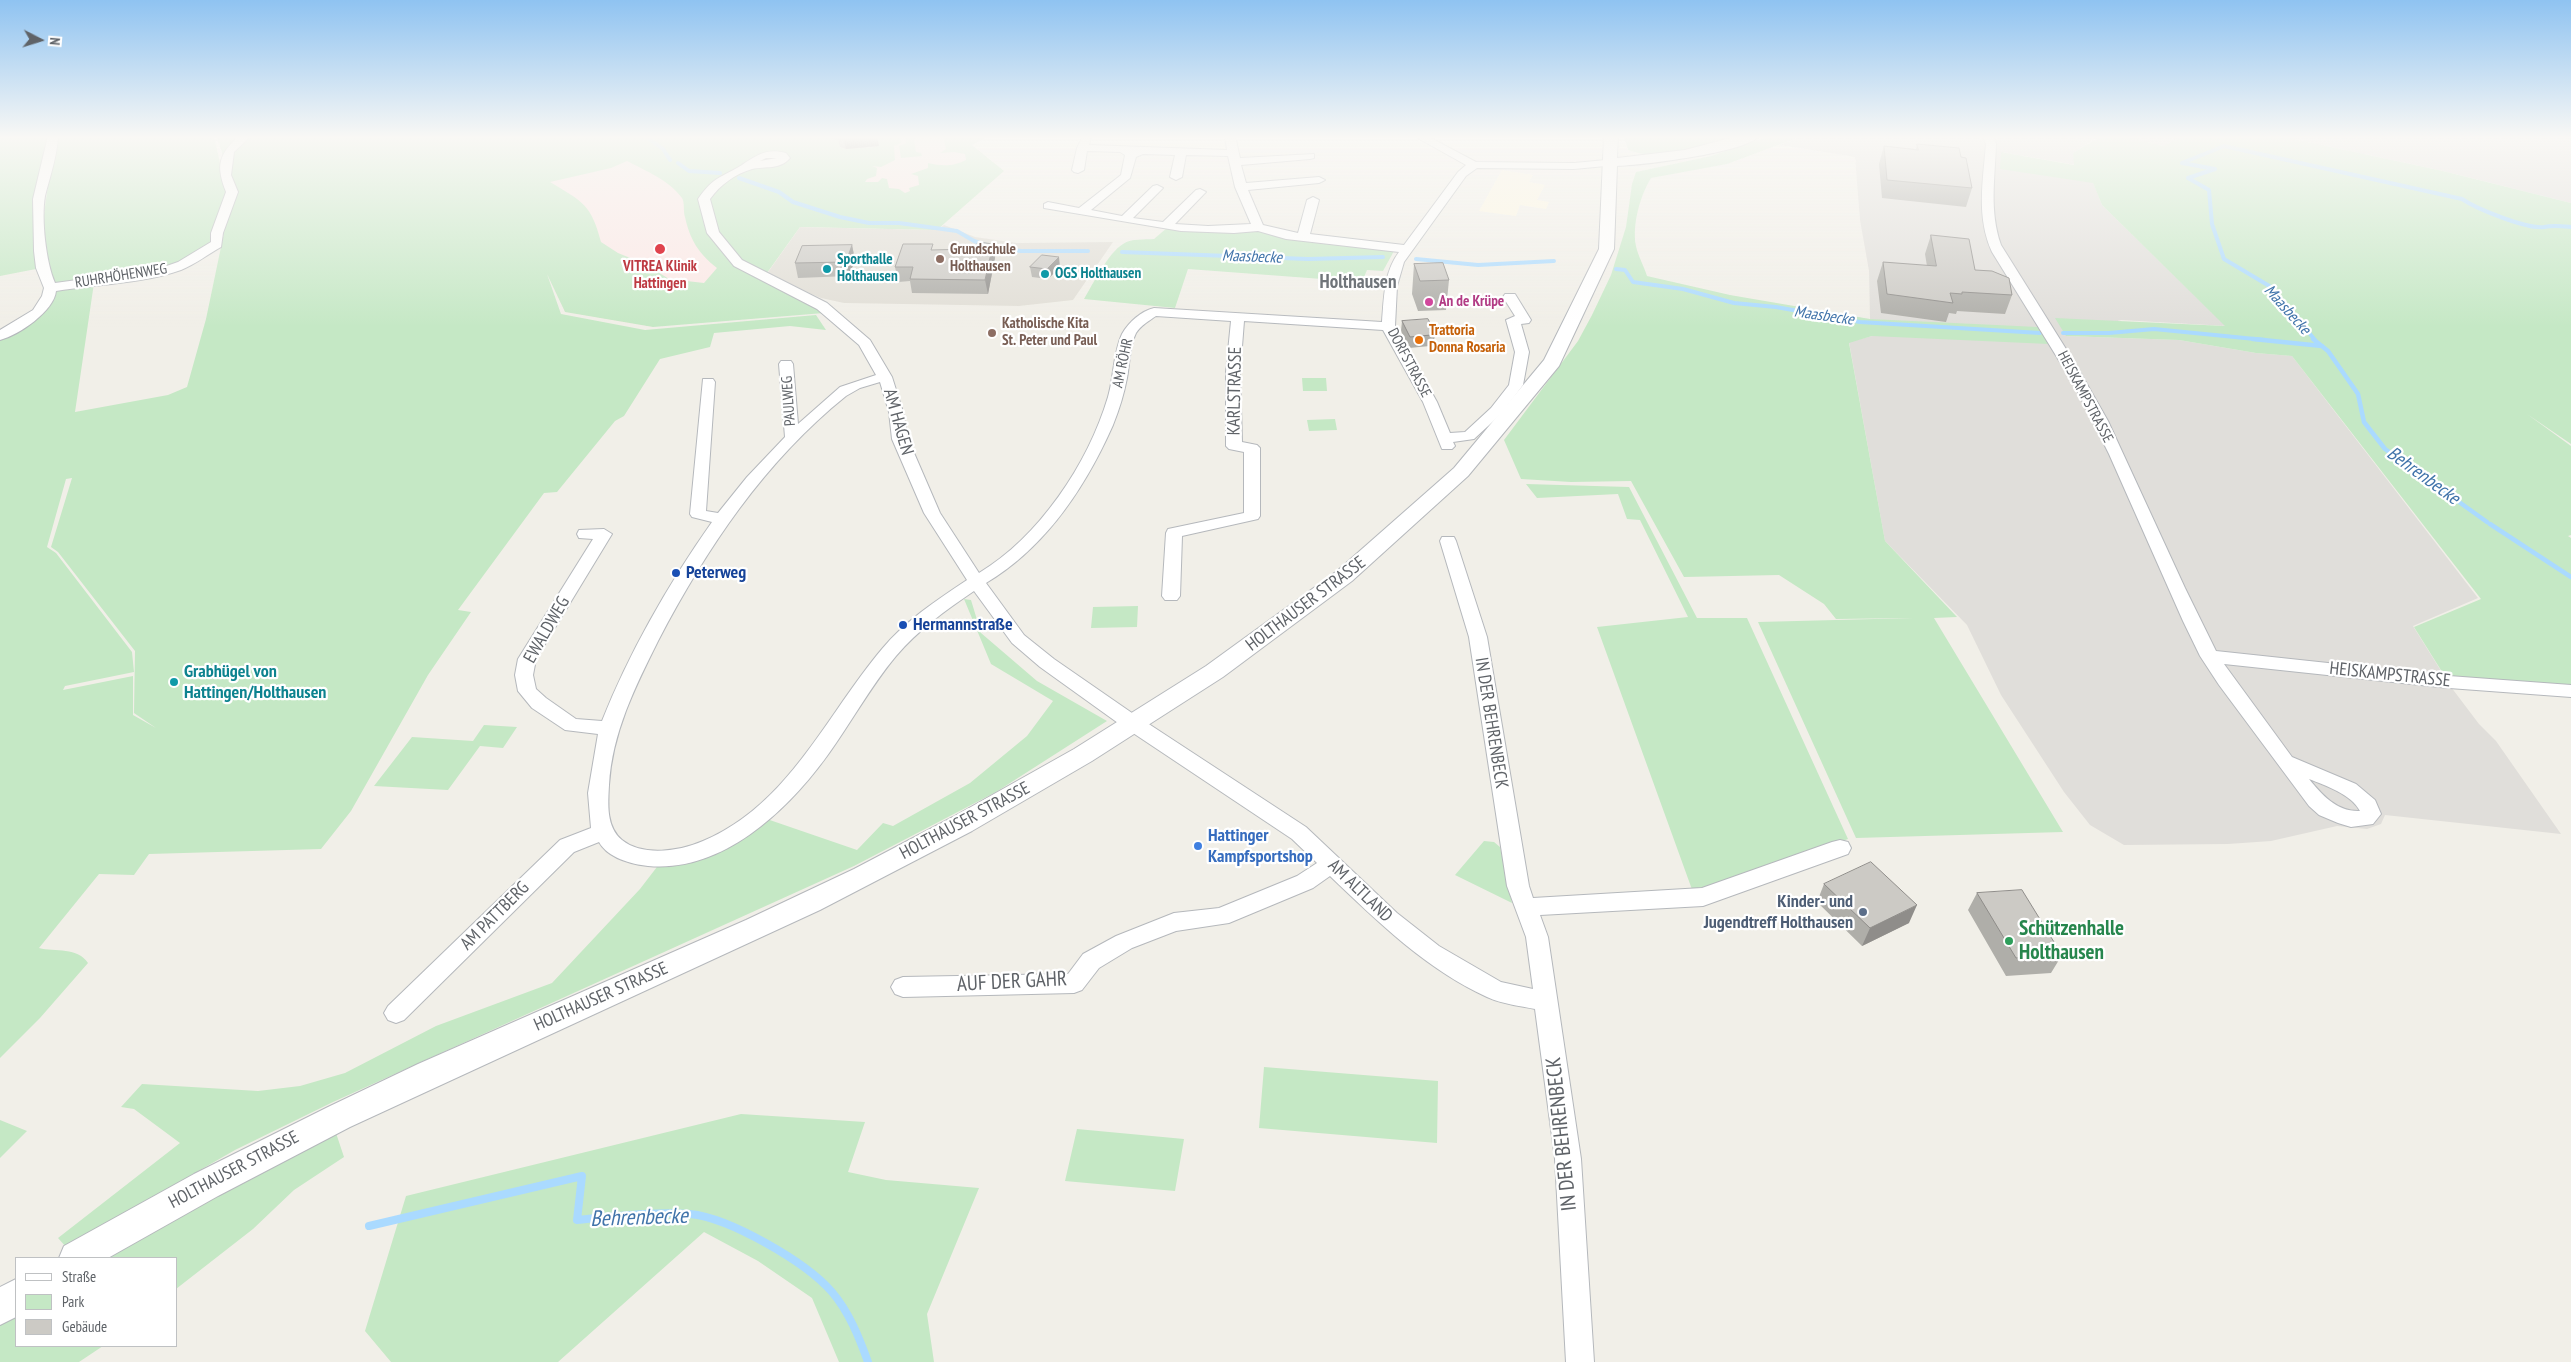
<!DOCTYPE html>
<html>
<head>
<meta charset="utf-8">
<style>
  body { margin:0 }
  #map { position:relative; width:2571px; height:1362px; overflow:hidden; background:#f1efe8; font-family:"PT Sans Narrow",sans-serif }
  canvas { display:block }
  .legend { position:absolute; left:15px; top:1257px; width:162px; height:90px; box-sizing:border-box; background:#fff; border:1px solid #bfc1c3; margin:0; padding:6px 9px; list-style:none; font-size:15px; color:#5f6368 }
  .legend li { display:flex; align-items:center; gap:10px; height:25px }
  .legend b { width:25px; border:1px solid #bfc1c3 }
  .north { position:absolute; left:15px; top:15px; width:50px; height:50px; -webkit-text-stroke:4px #fff; paint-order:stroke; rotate:95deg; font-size:14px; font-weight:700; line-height:20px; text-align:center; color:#5f6368 }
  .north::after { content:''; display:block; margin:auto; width:18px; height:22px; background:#5f6368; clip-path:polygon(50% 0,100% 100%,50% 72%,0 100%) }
</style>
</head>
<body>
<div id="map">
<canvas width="2571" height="1362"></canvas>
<ul class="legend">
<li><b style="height:6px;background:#fff"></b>Straße</li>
<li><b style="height:14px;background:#c5e8c5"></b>Park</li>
<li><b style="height:14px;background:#cccac5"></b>Gebäude</li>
</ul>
<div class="north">N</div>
</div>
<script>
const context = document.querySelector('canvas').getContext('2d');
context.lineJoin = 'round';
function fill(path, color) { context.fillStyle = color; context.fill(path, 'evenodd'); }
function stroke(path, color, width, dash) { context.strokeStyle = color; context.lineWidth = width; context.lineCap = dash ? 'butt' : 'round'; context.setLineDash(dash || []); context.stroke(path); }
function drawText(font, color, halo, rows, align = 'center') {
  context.font = font + ' "PT Sans Narrow",sans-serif'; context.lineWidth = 4.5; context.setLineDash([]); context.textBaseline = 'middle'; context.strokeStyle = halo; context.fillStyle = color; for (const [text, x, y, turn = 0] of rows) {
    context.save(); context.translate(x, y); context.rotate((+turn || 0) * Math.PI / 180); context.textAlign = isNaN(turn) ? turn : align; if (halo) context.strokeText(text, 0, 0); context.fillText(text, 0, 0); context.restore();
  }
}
fill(new Path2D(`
  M1502 170 1533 175 1529 182 1545 185 1537 200 1549 202 1546 209 1520 205 1516 216 1479 211Z`), '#fef7e0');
fill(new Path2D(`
  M1802 136H2099L2073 153 2075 165 2002 152 2093 182 2102 205 2226 326 2121 320 2066 336 2179 340 2256 353 2292 356 2478 598 2413 626 2451 687 2479 724 2496 741 2561 834 2385 815 2381 824 2367 829 2337 826 2271 841 2228 844 2124 845 2090 825 2064 792 2001 695 1967 625 1885 541 1849 342 1872 336 1870 320 1869 271 1860 220 1855 157 1780 145Z
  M2121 136H2181L2164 146Z
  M2280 136H2571V203L2443 171Z`), '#e0deda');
fill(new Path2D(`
  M944 225 975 237 1017 243 1113 242 1073 300 1019 306 844 303 821 298 766 275 800 227 937 230Z`), '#e1ded6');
fill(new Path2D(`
  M551 136H989L972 145 1004 171 937 230 800 227 762 280 653 327 565 312 524 225Z`), '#fce8e6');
fill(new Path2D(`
  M0 136H50L34 250 36 269 0 276Z
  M57 136H214L228 199 216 241 171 267 54 285C51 274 46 263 44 252 39 223 52 166 57 136Z
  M217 136H838L840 147 846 149 875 147 879 144 877 136H901V143L894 146 895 160 881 167 872 166 877 168 876 176 867 179 865 182H878L882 178 887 179 889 188 899 189 905 193 910 191 909 188 919 185 918 176 911 174 928 168V163C942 166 952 167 966 160L965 154 954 152 940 153 946 149 943 136H989L972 145 1004 171 937 230 800 227 762 280 811 300 824 313 653 327 565 312 547 274 561 314 645 330 816 315 826 330 790 326 714 333 710 347 660 359 624 416 615 421 557 492 544 493 458 610 471 612 428 675 351 811 321 849 149 854 134 875 99 874 39 948C55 952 78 947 88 963L40 1018 0 1058V338L53 296 57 287 94 283 75 412 168 395 187 387 206 319 226 223 235 197ZM627 161C646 171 669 180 682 198 685 203 683 211 685 217 690 240 699 254 717 268L704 283 669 279 645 264 618 253 601 242C591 204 583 202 550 182L611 168ZM72 478 51 547 58 552 135 651 134 713 156 728 133 715V719V676L63 690 65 686 134 672 132 652 56 553 47 547 66 479Z
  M905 136H925L914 139 916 152 921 153 922 156 901 158 899 146 906 143Z
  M1624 136H1735C1703 145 1661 163 1628 150Z
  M1770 136H1802L1727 164 1651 178C1640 196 1632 225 1636 246 1638 256 1644 266 1647 276L1730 295 1870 319 2038 327 2049 344 1872 336 1849 343 1885 541 1957 617 1934 618 2063 832 1856 838 1758 622 1913 618 1836 619 1824 604 1779 575 1684 577 1631 481 1571 482 1521 479 1504 440 1578 341 1592 315 1611 275 1626 227 1632 184 1636 172 1711 156Z
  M2101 136H2121L2164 146 2181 136H2280L2443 171 2571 203V444L2527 414 2571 446V535L2568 536 2571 538V687L2444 675 2414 627 2481 599 2292 356 2256 353 2179 340 2066 336 2055 318 2225 326 2102 205 2093 183 2000 169 2001 152 2074 165 2073 153Z
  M1168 227 1218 232 1257 231 1283 237 1394 251 1383 271 1367 270 1362 282 1188 269 1175 308 1084 299C1093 284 1108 253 1123 244 1132 238 1144 240 1154 239Z
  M1302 378H1326L1327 391H1303Z
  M1335 419 1337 430 1309 431 1307 420Z
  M1526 484 1629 487 1697 618H1747L1848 839 1694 895 1597 627 1688 617 1640 520 1627 519 1618 494 1537 498Z
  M964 599 971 600 981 633 1037 681 1107 721 996 792 854 866 333 1102 235 1150 66 1247 58 1238 180 1143 134 1109 121 1107 142 1084 258 1091 300 1086 345 1073 436 1026 552 983 640 889 660 863 761 817 857 850 883 823 893 826 970 783 1027 736 1053 701 991 664Z
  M1138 606 1137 627 1091 628 1093 607Z
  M484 725 517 727 503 748 480 746 448 790 374 786 412 737 473 741Z
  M1484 841 1494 842 1500 847 1512 903 1455 875Z
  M1264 1067 1438 1081 1437 1143 1259 1128Z
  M741 1114 865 1122 848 1172 886 1180 979 1188 927 1314 934 1362H839L812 1298 758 1261 704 1232 558 1362H391L365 1331 406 1196Z
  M0 1120 27 1131 0 1158Z
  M1077 1129 1184 1139 1175 1191 1065 1181Z
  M336 1133 344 1157 294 1190 253 1229 176 1289V1258H105L163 1224Z
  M16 1314V1346H103L79 1362H0V1324Z`), '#c5e8c5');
stroke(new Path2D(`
  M645 136 663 149 670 160
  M678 163 689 171 720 173
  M739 178 779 192 793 202 840 217 869 223H899L957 231 974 241 992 247 1021 251H1088
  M1122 252 1308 259 1383 257
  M1416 259 1478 265 1554 261
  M1616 269 1625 270 1633 282 1683 289 1734 303 1776 307 1860 322 2040 333
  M2063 333H2109L2154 329 2265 340
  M2315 340 2271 287 2224 259 2212 224 2209 190 2188 178 2215 169 2182 163 2224 146 2462 199C2477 209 2526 229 2544 227 2553 225 2561 226 2571 227`), '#aadaff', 4);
stroke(new Path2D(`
  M2253 339 2322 346
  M2313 339 2328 351 2358 394 2364 422 2385 449 2487 522
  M2490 524 2571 577`), '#aadaff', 4.5);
stroke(new Path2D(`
  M369 1226 582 1176 577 1220C615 1217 653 1211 690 1214 730 1218 806 1262 832 1292 849 1312 859 1337 868 1362`), '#aadaff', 8);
const minor = new Path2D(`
  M48 136H58C57 157 50 176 45 196 41 219 46 262 55 283L158 269 178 262 211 242V233L226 192C216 166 218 155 239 136H251L234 152 231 175 238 192 223 233 221 247C208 254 196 264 181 270 141 284 98 284 56 291 54 311 19 335 0 340V330L33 310 42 296 44 288 36 268 34 251 33 199Z
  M1083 136H1091L1089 145 1227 150 1225 136H1235L1240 158 1314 154V158L1310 159 1241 165 1246 183 1319 177 1325 180 1319 183 1248 190 1263 225 1298 233 1307 200 1313 197 1319 200 1310 234 1404 245 1458 172 1466 165 1414 136H1427L1476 162 1574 163 1616 159 1622 162 1616 165 1574 169 1477 168 1466 176 1404 262 1397 286 1395 326 1437 402 1450 433 1465 432 1491 408 1509 385 1515 352 1506 320 1515 316 1503 297 1505 294H1515L1531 320 1529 323 1521 324 1529 352 1523 385 1501 414 1474 439 1453 442 1455 446 1452 449H1442L1423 402 1383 330 1244 321 1240 372 1242 442 1257 445 1260 448V516L1258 519 1182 536 1180 596 1177 600H1165L1162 596 1166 533 1168 529 1244 513V452L1229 449 1226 446V372L1231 321 1156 316C1149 321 1141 325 1136 333 1129 347 1130 363 1127 378 1124 394 1119 410 1113 425 1085 488 1046 547 986 583L1024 635 1054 659 1132 713 1306 827 1397 913 1439 946 1501 982 1533 989 1526 937 1507 886 1469 637 1440 541 1442 537H1454L1456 541 1487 637 1529 886 1533 898 1702 888 1832 842 1840 840 1848 842 1851 848 1848 854 1703 906 1540 915 1548 937 1581 1159 1594 1362H1566L1555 1159 1535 1009C1520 1006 1502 1004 1487 997 1426 969 1378 922 1330 876L1313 888 1229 923 1176 931 1132 948 1099 968 1082 990 1074 993 903 997 895 994 891 987 895 980 903 977 1068 974 1083 954 1116 936 1174 913 1219 908 1297 876 1317 863 1292 839 1118 723 1040 667 1012 643 974 591C946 610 918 630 896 656 870 687 851 723 827 756 787 811 722 873 648 866 631 864 608 858 599 842L574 852 404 1020 396 1023 388 1020 384 1013 388 1006 560 840 591 828 588 793 598 734 565 730 532 708 518 691 515 675 518 659 593 539 579 538 577 534 579 530 604 529 612 534 536 659 533 675 536 689 546 698 576 719 602 721C630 651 669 583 712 522L692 517 690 514 703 379H713L715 382 706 511 718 513 747 477 785 437 779 364 781 361H791L793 364 798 424 840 387 876 375 859 345 817 309 734 266 707 233 698 199C714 176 721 178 742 165 757 155 767 148 786 153L790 158C780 170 765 166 752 169 735 174 720 185 710 199L719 232 742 260 827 303 870 340 892 377 903 412 908 439 940 513 979 573C1039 537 1088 464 1108 397 1114 377 1113 353 1122 334 1129 322 1141 311 1154 308L1382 322C1384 297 1384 272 1399 252L1286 239 1258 231 1234 233 1181 231 1044 208V204L1048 202 1079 208 1121 175 1125 155 1120 152 1087 151 1084 170 1078 173 1074 172 1072 170 1077 148ZM1143 154 1175 155 1170 177 1176 180 1182 177 1186 155 1228 156 1235 187 1251 224 1208 226 1175 224 1204 194 1206 192 1200 189 1196 190 1163 222 1133 218 1163 188 1157 185 1153 186 1122 216 1091 210 1130 178 1136 157ZM766 158H777L760 161ZM880 382 889 412 892 439 924 513 967 580C937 600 905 621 882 649 826 715 789 805 703 841 680 851 643 857 622 840 606 827 608 804 609 785 612 733 635 687 658 641 706 549 764 462 846 396L860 388Z
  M1983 136H1993L1996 144C1995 178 1989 211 2001 245L2076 365 2108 421 2185 588 2216 651 2449 676 2571 685V697L2449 688 2224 664 2292 757 2356 784 2375 800 2381 814 2373 824 2351 827 2338 823 2319 815 2309 806 2219 685 2200 656 2183 621 2109 454 2076 388 1992 252C1976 217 1983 181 1986 144ZM2309 779C2326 786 2351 794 2360 811 2337 812 2322 795 2309 779Z`);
const tertiary = new Path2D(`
  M1604 136H1618L1617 158 1685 150 1738 136H1759C1745 153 1642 165 1617 166L1614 249 1559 366 1468 476 1352 581 1223 677 1092 761 972 831 820 910 350 1127 218 1196 108 1258H59L64 1246 194 1174 328 1107 418 1064 746 920 854 869 953 817 1074 749 1206 666 1337 571 1454 468 1544 360 1599 249Z
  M16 1279V1317L0 1325V1287Z`);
stroke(minor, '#b5b8bc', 2);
stroke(tertiary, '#b5b8bc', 2);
fill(minor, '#fff');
fill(tertiary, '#fff');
fill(new Path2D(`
  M824 136H877L879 146 846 149 840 147 838 140Z
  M1917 144 1961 157 1972 188 1966 207 1882 198 1879 164 1884 146 1916 149Z
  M1931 235 1975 270 2012 295 2005 314 1957 311 1956 314 1949 313 1946 322 1881 313 1877 281 1883 262 1927 266 1925 254Z
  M993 244 995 258 988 294 912 293 910 281 898 282 895 267 934 250 972 249Z
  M852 245 855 260 849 276 798 278 795 263Z
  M1414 264 1449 280 1446 310 1418 311 1412 294Z
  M1030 267H1060L1048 279 1032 277Z
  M1402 321 1435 332 1434 342H1431L1430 346 1409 348 1401 331Z
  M1824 884 1909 923 1862 946 1817 902Z
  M1977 893 2062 955 2051 973 2006 976 1968 910Z`), '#afaea9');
fill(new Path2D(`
  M843 136H877L879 146 846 149Z
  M993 244 995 258 988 294 985 280Z
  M852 245 855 260 849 276 846 262Z
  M1059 257 1060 267 1048 279 1047 269Z
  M1917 905 1909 923 1862 946 1870 928Z`), '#8f8d8a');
const building = new Path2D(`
  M1917 144 1959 148 1961 157 1966 158 1972 188 1887 180 1884 146 1918 150Z
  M1931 235 1969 239 1975 270 1992 271 2009 278 2012 295 1962 292V294L1950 293 1953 303 1887 294 1883 262 1936 266Z
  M979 242 993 244 985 280 910 279 913 267H895L903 244H933L931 250 972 249Z
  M852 245 846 262 795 263 802 246Z
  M1042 255 1059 257 1047 269 1030 267Z
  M1443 263 1449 280 1420 281 1414 264Z
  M1428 319 1435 332H1430L1431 335 1410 337 1402 321Z
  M1871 862 1917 905 1870 928 1824 884Z
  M2022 890 2062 955 2016 958 1977 893Z`);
fill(building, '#cccac5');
stroke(building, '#8f8d8a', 1);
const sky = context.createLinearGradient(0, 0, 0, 327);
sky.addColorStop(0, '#8fc3f1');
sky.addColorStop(0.42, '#f9f8f5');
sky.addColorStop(1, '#f9f8f500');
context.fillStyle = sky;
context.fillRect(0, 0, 2571, 327);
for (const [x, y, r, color] of [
  [660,249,6,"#e0444e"],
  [940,259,5,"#8d6e63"],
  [827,269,5,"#0f9aa8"],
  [1045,274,5,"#0f9aa8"],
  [1429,302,5,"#d1479c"],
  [992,333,5,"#8d6e63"],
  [1419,340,5,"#e8710a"],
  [676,573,5,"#1a4fb4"],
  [903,625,5,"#1a4fb4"],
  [174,682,5,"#0f9aa8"],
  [1198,846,5,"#3f7fe0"],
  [1863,912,5,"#5c6f8a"],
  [2009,941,5,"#2e9e5b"]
]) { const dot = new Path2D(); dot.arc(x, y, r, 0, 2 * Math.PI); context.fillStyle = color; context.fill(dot); stroke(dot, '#fff', 2); }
drawText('bold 15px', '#785e54', '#fff', [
  ["Grundschule",950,250],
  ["Holthausen",950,267],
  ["Katholische Kita",1002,324],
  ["St. Peter und Paul",1002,341]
], 'left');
drawText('bold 15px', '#0d838f', '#fff', [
  ["Sporthalle",837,260],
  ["Holthausen",837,277],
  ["OGS Holthausen",1055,274]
], 'left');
drawText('bold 15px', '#be3a42', '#fff', [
  ["VITREA Klinik",660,267],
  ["Hattingen",660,284]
]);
drawText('15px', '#5f6368', '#fff', [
  ["RUHRHÖHENWEG",121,276,-9],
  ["AM RÖHR",1123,363,-78],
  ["DORFSTRASSE",1409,363,62],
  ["HEISKAMPSTRASSE",2085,397,62],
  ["PAULWEG",789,401,-94]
]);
drawText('bold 15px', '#b23c85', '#fff', [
  ["An de Krüpe",1439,302]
], 'left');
drawText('bold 15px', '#c56008', '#fff', [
  ["Trattoria",1429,331],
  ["Donna Rosaria",1429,348]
], 'left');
drawText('italic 16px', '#4174aa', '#fff', [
  ["Maasbecke",1252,257,2],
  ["Maasbecke",2287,310,48],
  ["Maasbecke",1824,316,8]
]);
drawText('18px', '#5f6368', '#fff', [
  ["KARLSTRASSE",1235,391,-89],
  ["AM HAGEN",898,422,74],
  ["HOLTHAUSER STRASSE",1306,604,-37],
  ["EWALDWEG",547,630,-60],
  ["HEISKAMPSTRASSE",2390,675,6],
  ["IN DER BEHRENBECK",1491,723,81],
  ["HOLTHAUSER STRASSE",965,821,-28],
  ["AM ALTLAND",1360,891,44],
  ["AM PATTBERG",495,916,-45],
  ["HOLTHAUSER STRASSE",601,997,-24],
  ["HOLTHAUSER STRASSE",234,1170,-28]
]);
drawText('bold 18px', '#164399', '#fff', [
  ["Peterweg",686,573],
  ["Hermannstraße",913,625]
], 'left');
drawText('bold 18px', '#0d838f', '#fff', [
  ["Grabhügel von",184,672],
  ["Hattingen/Holthausen",184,693]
], 'left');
drawText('bold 18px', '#366cbe', '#fff', [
  ["Hattinger",1208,836],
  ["Kampfsportshop",1208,857]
], 'left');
drawText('bold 18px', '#4e5e75', '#fff', [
  ["Kinder- und",1853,902],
  ["Jugendtreff Holthausen",1853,923]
], 'right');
drawText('bold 19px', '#70757a', '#fff', [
  ["Holthausen",1358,283]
]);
drawText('italic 19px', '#4174aa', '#fff', [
  ["Behrenbecke",2423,476,36]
]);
drawText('bold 21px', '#27864d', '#fff', [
  ["Schützenhalle",2019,929],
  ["Holthausen",2019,953]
], 'left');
drawText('21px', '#5f6368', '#fff', [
  ["AUF DER GAHR",1012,982,-3],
  ["IN DER BEHRENBECK",1562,1134,-96]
]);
drawText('italic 22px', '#4174aa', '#fff', [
  ["Behrenbecke",639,1218,-2]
]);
</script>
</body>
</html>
